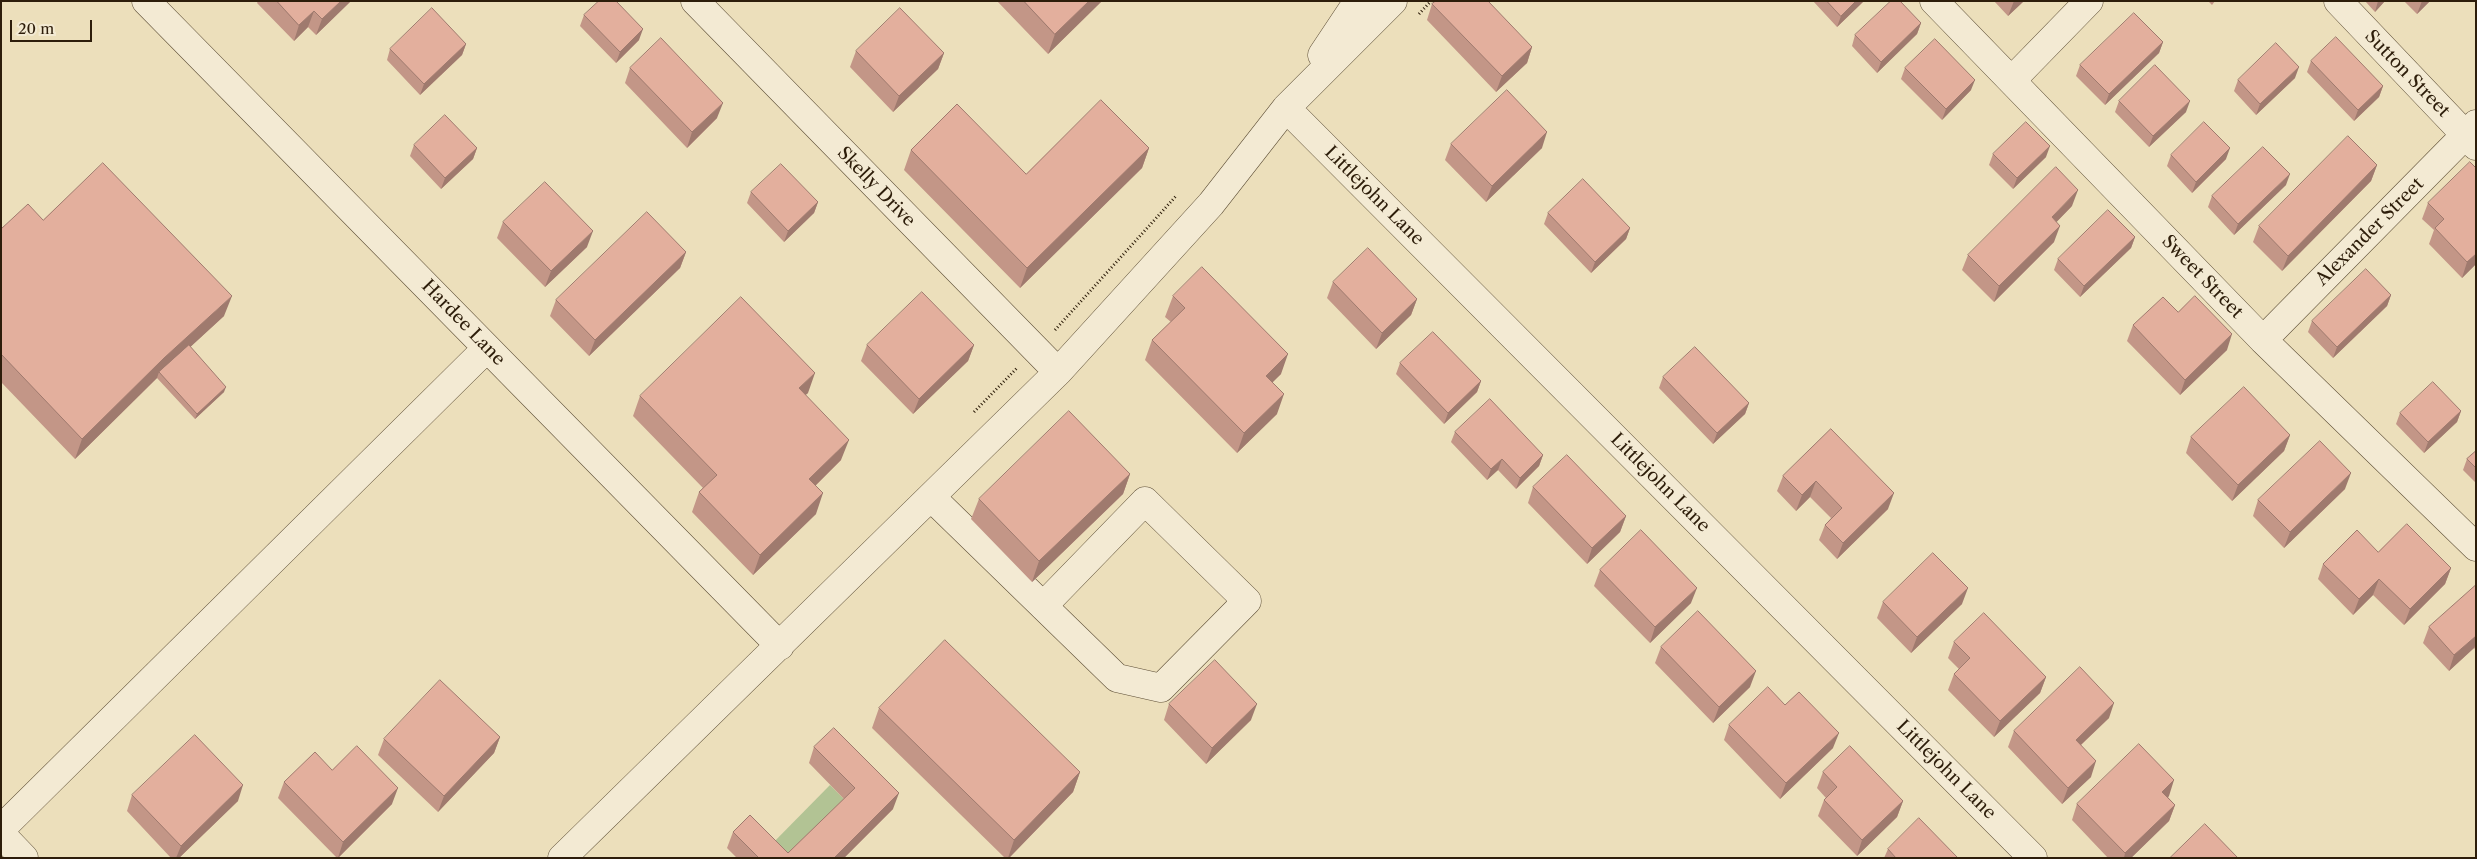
<!DOCTYPE html>
<html>
<head>
<meta charset="utf-8">
<style>
  body { margin:0 }
  #map { position:relative; width:2477px; height:859px; overflow:hidden; background:#ecdfbb; font-family:"Libre Caslon Text",serif }
  canvas { display:block }
  .frame { position:absolute; inset:0; border:2px solid #2d1d0a; pointer-events:none }
  .scale { position:absolute; left:10px; top:20px; width:82px; height:22px; box-sizing:border-box; border:2px solid #2d1d0a; border-top:0; padding-left:6px; font-size:15px; line-height:18px; white-space:nowrap; color:#2d1d0a; -webkit-text-stroke:4px #f3ead3; paint-order:stroke }
</style>
</head>
<body>
<div id="map">
<canvas width="2477" height="859"></canvas>
<div class="frame"></div>
<div class="scale">20 m</div>
</div>
<script>
const context = document.querySelector('canvas').getContext('2d');
context.lineJoin = 'round';
function fill(path, color) { context.fillStyle = color; context.fill(path, 'evenodd'); }
function stroke(path, color, width, dash) { context.strokeStyle = color; context.lineWidth = width; context.lineCap = dash ? 'butt' : 'round'; context.setLineDash(dash || []); context.stroke(path); }
function drawText(font, color, halo, rows, align = 'center') {
  context.font = font + ' "Libre Caslon Text",serif'; context.lineWidth = 4; context.setLineDash([]); context.textBaseline = 'middle'; context.strokeStyle = halo; context.fillStyle = color; for (const [text, x, y, turn = 0] of rows) {
    context.save(); context.translate(x, y); context.rotate((+turn || 0) * Math.PI / 180); context.textAlign = isNaN(turn) ? turn : align; if (halo) context.strokeText(text, 0, 0); context.fillText(text, 0, 0); context.restore();
  }
}
fill(new Path2D(`
  M830 785 849 804 794 858 765 851Z`), '#b2c394');
const minor = new Path2D(`
  M146 1 780 646
  M695 1 1058 372
  M1934 1 2263 340 2476 547
  M2338 1 2476 146
  M1322 55 1358 1
  M2012 80 2089 1
  M1286 108 2033 858
  M2263 340 2476 124
  M931 497 1117 678 1161 688 1247 601 1145 501 1043 606
  M1 829 487 348
  M1 834 24 858
  M562 858 1058 372 1211 204 1286 108 1393 1`);
stroke(minor, '#5d4e36', 29);
stroke(new Path2D(`
  M1419 14 1431 1
  M1055 330 1177 195
  M974 412 1017 368`), '#2d1d0a', 3, [1, 2.5]);
stroke(minor, '#f3ead3', 28);
fill(new Path2D(`
  M258 1H351L316 35 308 27 294 41 257 3Z
  M997 1H1102L1048 54Z
  M1813 1H1864L1837 27Z
  M1994 1H2024L2008 16Z
  M2208 1H2215L2212 5Z
  M2365 1H2385L2375 12Z
  M2404 1H2430L2417 14Z
  M1432 4 1532 47 1527 63 1496 92 1427 20Z
  M584 15 639 40 616 63 580 26Z
  M1921 23 1917 34 1877 73 1852 46 1855 35Z
  M2163 42 2159 53 2105 105 2076 76 2080 65Z
  M466 44 462 55 420 95 387 60 390 49Z
  M856 51 944 53 938 69 893 112 850 67Z
  M2311 61 2383 86 2379 97 2354 121 2307 72Z
  M630 68 717 118 687 148 625 83Z
  M1905 68 1971 90 1942 120 1901 79Z
  M2295 78 2256 115 2234 91 2238 80Z
  M2119 101 2186 112 2149 147 2115 112Z
  M1451 144 1542 148 1486 202 1445 160Z
  M414 145 477 148 473 159 441 189 410 156Z
  M1149 148 1142 168 1020 288 904 170 911 150 1026 174Z
  M1993 154 2046 157 2013 189 1989 165Z
  M2171 155 2226 159 2192 193 2167 166Z
  M2377 165 2371 181 2282 271 2253 242 2259 226Z
  M2476 168V264L2462 278 2429 244 2434 230 2422 219 2428 203Z
  M2286 185 2234 235 2208 207 2212 196Z
  M751 192 818 202 814 213 784 242 747 203Z
  M2072 206 2056 222 2054 242 1994 302 1962 270 1968 255Z
  M1548 213 1630 228 1626 239 1591 273 1544 224Z
  M43 220 224 316 190 347 224 392 195 419 157 378 75 459 1 382V229Z
  M503 222 587 247 545 287 497 238Z
  M2135 237 2131 248 2080 297 2054 270 2058 259Z
  M686 252 680 268 589 356 550 316 556 300Z
  M1333 282 1417 299 1411 315 1376 349 1327 298Z
  M2391 295 2387 306 2333 358 2308 332 2312 321Z
  M1173 296 1281 374 1272 382 1277 414 1237 453 1145 360 1152 340 1171 322 1165 317Z
  M2178 312 2227 350 2180 395 2127 341 2133 325Z
  M867 345H974L968 361 913 414 861 361Z
  M1400 363 1481 381 1477 392 1444 424 1396 374Z
  M1663 377 1749 403 1745 414 1713 444 1659 388Z
  M808 393 805 395 841 460 816 485V514L753 575 692 512 699 492 703 488 633 416 640 396Z
  M2461 411 2457 422 2424 453 2396 424 2400 413Z
  M1831 429 1888 509 1837 559 1819 540 1825 525 1831 518 1810 497 1796 511 1777 491 1783 476Z
  M1455 432 1543 455 1539 466 1516 489 1498 470 1487 480 1451 442Z
  M2290 435 2284 451 2232 501 2186 453 2191 437Z
  M2476 451V483L2463 470 2467 459Z
  M1130 474 1123 494 1032 582 971 519 979 499Z
  M1533 487 1626 516 1620 532 1587 564 1528 503Z
  M2345 489 2284 548 2253 516 2258 500Z
  M2378 552 2451 568 2445 584 2404 625 2373 595 2353 615 2318 579 2323 564Z
  M1600 570 1691 603 1650 643 1594 586Z
  M2476 585V650L2474 648 2449 671 2423 643 2429 627Z
  M1883 602 1962 604 1911 653 1877 618Z
  M1954 642 2046 677 2040 693 1994 737 1948 690 1954 674 1959 669 1948 658Z
  M1661 647 1750 687 1713 723 1655 663Z
  M1169 704 1251 720 1206 764 1164 720Z
  M1785 705 1833 748 1780 799 1724 740 1729 725Z
  M879 708 1080 772 1073 792 1009 858H1005L872 728Z
  M2109 718 2081 745 2091 777 2062 804 2008 747 2014 731Z
  M500 737 494 753 438 812 378 755 384 739Z
  M814 747 893 809 844 858H737L727 848 733 832 788 853 844 799 809 763Z
  M332 770 392 804 338 858H337L278 798 284 782Z
  M1823 772 1903 801 1897 817 1857 856 1818 816 1824 800 1826 798 1817 788Z
  M132 795 238 801 179 858H171L127 811Z
  M2169 796 2168 797 2175 805 2169 821 2131 858H2108L2072 820 2077 804Z
  M1888 849 1958 858H1884Z`), '#c39687');
fill(new Path2D(`
  M341 1H351L316 35 322 19Z
  M1089 1H1102L1048 54 1055 34Z
  M1856 1H1864L1837 27 1841 16Z
  M2014 1H2024L2008 16Z
  M2378 1H2385L2375 12Z
  M2422 1H2430L2417 14Z
  M314 11 308 27 294 41 299 25Z
  M1921 23 1917 34 1877 73 1881 62Z
  M643 29 639 40 616 63 620 52Z
  M2163 42 2159 53 2105 105 2109 94Z
  M466 44 462 55 420 95 424 84Z
  M1532 47 1527 63 1496 92 1502 76Z
  M944 53 938 69 893 112 899 96Z
  M2299 67 2295 78 2256 115 2260 104Z
  M1975 80 1971 90 1942 120 1946 109Z
  M2383 86 2379 97 2354 121 2358 110Z
  M2190 101 2186 112 2149 147 2153 136Z
  M723 103 717 118 687 148 692 132Z
  M1547 132 1542 148 1486 202 1492 186Z
  M2050 146 2046 157 2013 189 2017 178Z
  M477 148 473 159 441 189 445 178Z
  M1149 148 1142 168 1020 288 1027 268Z
  M2230 148 2226 159 2192 193 2196 182Z
  M2377 165 2371 181 2282 271 2288 256Z
  M2290 174 2286 185 2234 235 2238 224Z
  M2078 190 2072 206 2046 233 2052 217Z
  M818 202 814 213 784 242 788 231Z
  M2060 226 2054 242 1994 302 1999 286Z
  M1630 228 1626 239 1591 273 1595 262Z
  M593 231 587 247 545 287 551 271Z
  M2135 237 2131 248 2080 297 2084 286Z
  M686 252 680 268 589 356 595 340Z
  M2476 254V264L2462 278 2467 262Z
  M2391 295 2387 306 2333 358 2337 347Z
  M232 296 224 316 161 374 159 372 157 378 75 459 82 439 164 358Z
  M1417 299 1411 315 1376 349 1382 333Z
  M2232 334 2227 350 2180 395 2185 380Z
  M974 345 968 361 913 414 919 399Z
  M1288 354 1281 374 1259 396 1266 376Z
  M815 373 808 393 791 408 799 388Z
  M1481 381 1477 392 1444 424 1448 413Z
  M226 387 224 392 195 419 197 414Z
  M1284 394 1277 414 1237 453 1244 433Z
  M1749 403 1745 414 1713 444 1717 433Z
  M2461 411 2457 422 2424 453 2428 442Z
  M2290 435 2284 451 2232 501 2238 485Z
  M849 440 841 460 802 499 809 479Z
  M1543 455 1539 466 1516 489 1520 478Z
  M1502 459 1498 470 1487 480 1491 469Z
  M2351 473 2345 489 2284 548 2290 532Z
  M1130 474 1123 494 1032 582 1039 561Z
  M1816 481 1810 497 1796 511 1802 495Z
  M823 493 816 514 753 575 760 555Z
  M1894 493 1888 509 1837 559 1843 543Z
  M1626 516 1620 532 1587 564 1592 548Z
  M2451 568 2445 584 2404 625 2410 609Z
  M2379 579 2373 595 2353 615 2359 599Z
  M1697 588 1691 603 1650 643 1655 627Z
  M1968 588 1962 604 1911 653 1917 637Z
  M2476 636V644L2474 648 2449 671 2454 655Z
  M1756 671 1750 687 1713 723 1719 707Z
  M2046 677 2040 693 1994 737 2000 721Z
  M2114 703 2109 718 2070 755 2076 740Z
  M1257 704 1251 720 1206 764 1212 748Z
  M1839 733 1833 748 1780 799 1786 783Z
  M500 737 494 753 438 812 444 796Z
  M2096 761 2091 777 2062 804 2068 788Z
  M1080 772 1073 792 1009 858H1008L1014 840Z
  M2174 780 2169 796 2157 808 2162 792Z
  M243 785 238 801 179 858H176L181 846Z
  M398 788 392 804 338 858 343 842Z
  M899 793 893 809 844 858H834Z
  M1903 801 1897 817 1857 856 1862 840Z
  M2175 805 2169 821 2131 858H2124L2125 853Z`), '#9f7a6e');
const building = new Path2D(`
  M277 1H341L322 19 314 11 299 25Z
  M599 1H616L643 29 620 52 584 15Z
  M1024 1H1089L1055 34Z
  M1436 1H1488L1532 47 1502 76 1432 4Z
  M1827 1H1856L1841 16Z
  M1891 1H1900L1921 23 1881 62 1855 35Z
  M432 8 466 44 424 84 390 49Z
  M900 8 944 53 899 96 856 51Z
  M2134 13 2163 42 2109 94 2080 65Z
  M2336 37 2383 86 2358 110 2311 61Z
  M661 38 723 103 692 132 630 68Z
  M1935 39 1975 80 1946 109 1905 68Z
  M2276 43 2299 67 2260 104 2238 80Z
  M2155 65 2190 101 2153 136 2119 101Z
  M1507 90 1547 132 1492 186 1451 144Z
  M1101 100 1149 148 1027 268 911 150 957 104 1026 174Z
  M445 115 477 148 445 178 414 145Z
  M2026 122 2050 146 2017 178 1993 154Z
  M2204 122 2230 148 2196 182 2171 155Z
  M2348 136 2377 165 2288 256 2259 226Z
  M2263 147 2290 174 2238 224 2212 196Z
  M2470 162 2476 168V254L2467 262 2435 228 2444 219 2428 203Z
  M103 163 232 296 164 358 82 439 1 354V229L28 204 43 220Z
  M781 164 818 202 788 231 751 192Z
  M2056 167 2078 190 2052 217 2060 226 1999 286 1968 255Z
  M1583 179 1630 228 1595 262 1548 213Z
  M545 182 593 231 551 271 503 222Z
  M2108 210 2135 237 2084 286 2058 259Z
  M647 212 686 252 595 340 556 300Z
  M1368 248 1417 299 1382 333 1333 282Z
  M1202 267 1288 354 1266 376 1284 394 1244 433 1152 340 1185 308 1173 296Z
  M2366 269 2391 295 2337 347 2312 321Z
  M922 292 974 345 919 399 867 345Z
  M2195 296 2232 334 2185 380 2133 325 2163 297 2178 312Z
  M741 297 815 373 799 388 849 440 809 479 823 493 760 555 699 492 717 475 640 396Z
  M1433 332 1481 381 1448 413 1400 363Z
  M189 345 226 387 197 414 159 372Z
  M1695 347 1749 403 1717 433 1663 377Z
  M2433 382 2461 411 2428 442 2400 413Z
  M2244 387 2290 435 2238 485 2191 437Z
  M1490 399 1543 455 1520 478 1502 459 1491 469 1455 432Z
  M1069 411 1130 474 1039 561 979 499Z
  M1831 429 1894 493 1843 543 1825 525 1842 508 1816 481 1802 495 1783 476Z
  M2320 441 2351 473 2290 532 2258 500Z
  M2476 451V468L2467 459Z
  M1567 455 1626 516 1592 548 1533 487Z
  M2407 524 2451 568 2410 609 2379 579 2359 599 2323 564 2357 530 2378 552Z
  M1641 530 1697 588 1655 627 1600 570Z
  M1933 553 1968 588 1917 637 1883 602Z
  M2476 585V636L2454 655 2429 627Z
  M1698 611 1756 671 1719 707 1661 647Z
  M1984 613 2046 677 2000 721 1954 674 1970 658 1954 642Z
  M945 640 1080 772 1014 840 879 708Z
  M1215 660 1257 704 1212 748 1169 704Z
  M2080 667 2114 703 2076 740 2096 761 2068 788 2014 731Z
  M440 680 500 737 444 796 384 739Z
  M1768 687 1785 705 1799 692 1839 733 1786 783 1729 725Z
  M834 728 899 793 834 858H759L733 832 750 815 788 853 855 788 814 747Z
  M195 735 243 785 181 846 132 795Z
  M2139 744 2174 780 2162 792 2175 805 2125 853 2077 804Z
  M357 746 398 788 343 842 284 782 315 752 332 770Z
  M1850 746 1903 801 1862 840 1824 800 1837 787 1823 772Z
  M1919 818 1958 858H1896L1888 849Z
  M2205 824 2238 858H2170Z`);
fill(building, '#e3af9d');
stroke(building, '#9f7a6e', 1);
drawText('18px', '#2d1d0a', '#f3ead3', [
  ["Sutton Street",2407,74,46],
  ["Skelly Drive",876,187,46],
  ["Littlejohn Lane",1374,196,45],
  ["Alexander Street",2370,232,-45],
  ["Sweet Street",2202,277,46],
  ["Hardee Lane",463,323,46],
  ["Littlejohn Lane",1660,483,45],
  ["Littlejohn Lane",1946,770,45]
]);
</script>
</body>
</html>
